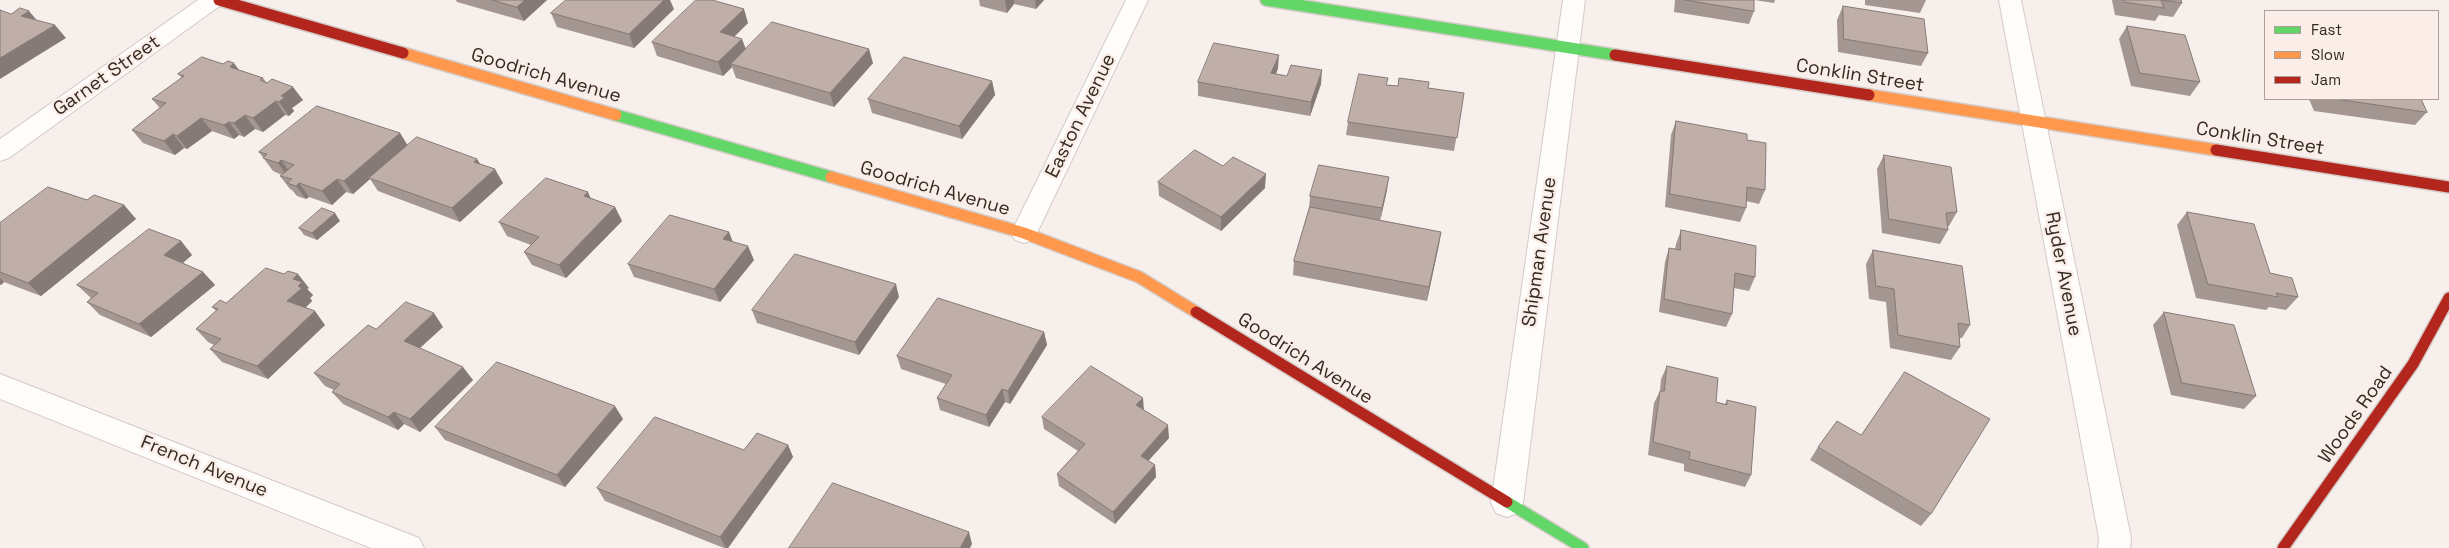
<!DOCTYPE html>
<html>
<head>
<meta charset="utf-8">
<style>
  body { margin:0 }
  #map { position:relative; width:2449px; height:548px; overflow:hidden; background:#f7efec; font-family:"Space Grotesk",sans-serif }
  canvas { display:block }
  .legend { position:absolute; left:2264px; top:10px; width:175px; height:90px; box-sizing:border-box; background:#fbeee8; border:1px solid #ac9f99; margin:0; padding:6px 9px; list-style:none; font-size:15px; color:#352923 }
  .legend li { display:flex; align-items:center; gap:10px; height:25px }
  .legend b { width:25px; border:1px solid #ac9f99 }
</style>
</head>
<body>
<div id="map">
<canvas width="2449" height="548"></canvas>
<ul class="legend">
<li><b style="height:6px;background:#63d668"></b>Fast</li>
<li><b style="height:6px;background:#ff974d"></b>Slow</li>
<li><b style="height:6px;background:#b3261e"></b>Jam</li>
</ul>
</div>
<script>
const context = document.querySelector('canvas').getContext('2d');
context.lineJoin = 'round';
function stroke(path, color, width, dash) { context.strokeStyle = color; context.lineWidth = width; context.lineCap = dash ? 'butt' : 'round'; context.setLineDash(dash || []); context.stroke(path); }
function fill(path, color) { context.fillStyle = color; context.fill(path, 'evenodd'); }
function drawText(font, color, halo, rows, align = 'center') {
  context.font = font + ' "Space Grotesk",sans-serif'; context.lineWidth = 5; context.setLineDash([]); context.textBaseline = 'middle'; context.strokeStyle = halo; context.fillStyle = color; for (const [text, x, y, turn = 0] of rows) {
    context.save(); context.translate(x, y); context.rotate((+turn || 0) * Math.PI / 180); context.textAlign = isNaN(turn) ? turn : align; if (halo) context.strokeText(text, 0, 0); context.fillText(text, 0, 0); context.restore();
  }
}
const street = new Path2D(`
  M198 0H224L221 5 9 158 0 161V139Z
  M1126 0H1148L1037 233 1033 240 1024 243 1015 240 1011 233Z
  M1563 0H1585L1523 503 1518 513 1507 517 1496 513 1491 503Z
  M1999 0H2021L2131 538 2130 548H2098L2099 538Z
  M0 374 419 538 424 548H371L0 399Z`);
const fast = new Path2D(`
  M1266 0 1615 55
  M616 115 831 177
  M1507 502 1583 548`);
const slow = new Path2D(`
  M403 53 616 115
  M1869 95 2216 150
  M831 177 1024 233 1139 277 1196 312`);
const jam = new Path2D(`
  M219 0 403 53
  M1615 55 1869 95
  M2216 150 2449 187
  M1196 312 1507 502
  M2283 548 2413 364 2449 298`);
stroke(street, '#d4cac6', 2);
stroke(fast, '#d4cac6', 14);
stroke(slow, '#d4cac6', 14);
stroke(jam, '#d4cac6', 14);
fill(street, '#fefdfc');
stroke(fast, '#63d668', 11);
stroke(slow, '#ff974d', 11);
stroke(jam, '#b3261e', 11);
fill(new Path2D(`
  M456 0H547L524 21 457 2Z
  M979 0H1044L1036 9 1014 4 1007 13 980 6Z
  M1675 0H1775L1774 3 1754 0V11L1749 24 1674 12Z
  M1865 0H1926L1920 13 1865 5Z
  M2112 0H2181L2182 3 2173 17 2159 15 2155 21 2115 15Z
  M1843 6 1928 53 1921 66 1838 52 1837 20Z
  M674 9 634 48 557 27 551 13Z
  M748 23 734 36 746 49 873 63 834 107 736 78 732 67 723 76 657 56 652 42Z
  M2127 26 2200 82 2190 96 2131 86 2119 39Z
  M1278 68 1276 74 1321 84 1310 116 1198 96V82Z
  M239 70 263 78 266 82 303 100 292 108 294 111 289 116 285 115 263 132 255 129 244 137 239 135 234 139 212 131 187 149 184 148 175 155 143 143 132 130 160 108 152 99 182 78 178 74Z
  M992 81 995 95 962 139 872 113 868 99Z
  M1429 82 1428 88 1464 93 1454 151 1346 135 1348 122 1387 85 1398 86Z
  M2309 99H2421L2427 112 2415 125 2314 111Z
  M1676 121 1747 140 1765 190 1759 204 1746 201V208L1740 222 1665 207 1671 135Z
  M400 133 407 145 477 159 480 164 503 183 460 222 378 191 370 179 353 194 346 192 332 205 309 197 306 199 297 196 292 190 290 189 280 176 282 175 273 171 259 152Z
  M1884 155 1957 212 1949 226H1947L1948 230 1940 244 1882 233 1877 169Z
  M1223 166 1265 188 1221 231 1159 196 1158 182Z
  M1387 190 1380 220 1441 232 1427 301 1293 275 1294 261 1309 209 1310 196Z
  M591 198 615 207 622 221 566 278 532 265 524 252 531 245 507 236 499 222Z
  M87 200 124 205 136 219 41 296 4 282 0 285V223Z
  M2187 212 2270 273 2298 297 2286 310 2269 307 2266 310 2196 298 2177 225Z
  M340 221 317 240 304 235 299 228Z
  M1681 230 1755 277 1749 291 1734 288 1732 314 1726 327 1659 312 1665 262 1669 248 1675 249 1676 244Z
  M729 232 733 242 754 260 720 302 634 277 628 264Z
  M181 241 192 255 182 263 203 272 215 285 151 337 100 315 87 302 91 298 77 285Z
  M1873 250 1970 325 1962 338H1959L1960 347 1951 360 1890 348 1886 302 1869 299 1866 264Z
  M309 288 307 289 313 295 310 298 312 301 305 308 325 325 268 379 222 362 210 349 214 345 208 342 196 329 216 311 212 307 226 303Z
  M899 297 859 355 757 323 752 310Z
  M2164 312 2256 396 2244 409 2171 395 2153 325Z
  M443 327 420 348 473 380 420 432 404 424 398 430 343 404 332 392 334 390 325 386 314 373 376 329Z
  M1044 332 1047 345 1010 404 1005 402 989 427 940 410 937 398 946 384 901 369 897 356Z
  M1667 366 1716 402 1725 404 1727 400 1751 475 1745 487 1684 471V464L1648 455 1654 403 1660 391 1661 379Z
  M1144 410 1169 438 1148 460 1155 465 1156 477 1115 524 1059 486 1057 474 1078 451 1044 429 1042 417Z
  M623 419 565 487 445 440 435 427Z
  M788 445 793 457 728 548H724L605 501 597 488 744 450Z
  M1818 447 1931 514 1921 526 1810 460Z`), '#a49690');
fill(new Path2D(`
  M525 0H547L524 21 517 7Z
  M664 0H670L674 9 634 48 629 34Z
  M1005 0H1014V4L1007 13Z
  M1035 0H1044L1036 9Z
  M744 9 748 23 725 46 720 32Z
  M29 11 40 24 21 16Z
  M55 25 66 38 0 79V58Z
  M742 39 747 52 731 64 732 67 723 76 718 62Z
  M869 49 873 63 834 107 830 93Z
  M1279 55 1278 68 1271 87V73Z
  M234 63 244 77 230 67Z
  M1322 70 1321 84 1310 116 1311 102Z
  M992 81 995 95 962 139 959 126Z
  M293 87 303 100 292 108 294 111 289 116 279 102 281 96Z
  M276 101 285 115 263 132 253 118Z
  M245 115 255 129 244 137 234 123Z
  M201 118 212 131 187 149 177 136Z
  M229 122 239 135 234 139 224 125Z
  M400 133 408 146 369 178 370 179 353 194 344 181Z
  M173 134 184 148 175 155 164 141Z
  M477 159 485 172 474 162Z
  M281 160 291 174 288 177 278 163Z
  M495 169 503 183 460 222 452 208Z
  M1266 174 1265 188 1221 231V217Z
  M1389 177 1387 190 1380 222 1382 208Z
  M337 179 346 192 332 205 322 191Z
  M299 183 309 197 306 199 296 186Z
  M588 192 594 206 584 196Z
  M124 205 136 219 41 296 28 283Z
  M615 207 622 221 566 278 559 265Z
  M335 213 340 221 317 240 312 233Z
  M729 232 734 246 723 239Z
  M1441 232 1439 245 1427 301 1429 287Z
  M181 241 192 255 176 269 164 255Z
  M748 246 754 260 720 302 714 289Z
  M203 272 215 285 151 337 139 324Z
  M298 274 309 288 307 289 313 295 310 298 312 301 298 315 287 301 293 279Z
  M0 278 4 282 1 285 0 284Z
  M896 284 899 297 859 355 855 342Z
  M315 311 325 325 268 379 257 366Z
  M434 313 443 327 413 354 404 341Z
  M1044 332 1047 345 1010 404 1008 391Z
  M463 367 473 380 420 432 410 419Z
  M1002 389 1005 402 989 427 986 415Z
  M1143 398 1144 411 1136 405Z
  M615 406 623 419 565 487 557 475Z
  M394 412 404 424 398 430 388 417Z
  M1168 425 1169 438 1142 468 1141 456Z
  M788 445 793 457 728 548H726L720 537Z
  M1155 465 1156 477 1115 524 1113 512Z
  M969 532 972 544 970 548H960Z`), '#867a76');
const building = new Path2D(`
  M492 0H525L517 7Z
  M566 0H664L629 34 551 13Z
  M696 0H712L744 9 720 32 742 39 718 62 652 42Z
  M1685 0H1754V11Z
  M2123 0H2181L2182 3 2161 0 2164 8 2124 2Z
  M1843 6 1924 19 1928 53 1844 39Z
  M20 8 29 11 21 16 55 25 0 58V10L11 14Z
  M772 22 869 49 830 93 731 64Z
  M2127 26 2185 35 2200 82 2140 73Z
  M1214 43 1279 55 1271 73 1287 76 1291 65 1322 70 1311 102 1198 82Z
  M202 57 223 64 228 61 234 63 230 67 263 78 260 80 267 83 272 79 293 87 281 96 285 97 279 102 276 101 253 118 245 115 234 123 229 122 224 125 201 118 177 136 173 134 164 141 132 130 166 103 152 99 184 76 178 74Z
  M904 57 992 81 959 126 868 99Z
  M1359 74 1388 78 1386 85 1398 86 1399 78 1429 82 1428 88 1464 93 1457 138 1348 122Z
  M2336 99H2421L2427 112Z
  M317 106 400 133 344 181 337 179 322 191 299 183 296 186 287 183 292 179 280 176 294 165 281 160 278 163 263 158 267 154 259 152Z
  M1676 121 1747 134V140L1766 143 1765 190 1747 187 1746 208 1670 194Z
  M417 137 477 159 474 162 495 169 452 208 369 178Z
  M1195 150 1223 166 1233 157 1266 174 1221 217 1158 182Z
  M1884 155 1951 167 1957 212 1946 213 1948 230 1889 219Z
  M1319 165 1389 177 1382 208 1310 196Z
  M546 178 588 192 584 196 615 207 559 265 524 252 539 237 499 222Z
  M48 187 87 200 94 195 124 205 28 283 0 272V223Z
  M1310 207 1441 232 1429 287 1294 261Z
  M322 208 335 213 312 233 299 228Z
  M2187 212 2254 224 2270 273 2292 278 2298 297 2276 293 2278 297 2208 284Z
  M670 215 729 232 723 239 748 246 714 289 628 264Z
  M149 229 181 241 164 255 203 272 139 324 87 302 98 293 77 285Z
  M1681 230 1756 246 1755 277 1735 273 1732 314 1664 299 1669 248 1680 250Z
  M1873 250 1962 266 1970 325 1958 323 1960 347 1898 335 1894 289 1876 286Z
  M795 254 896 284 855 342 752 310Z
  M266 268 284 274 288 271 298 274 293 279 302 282 298 286 302 288 287 301 315 311 257 366 210 349 221 339 196 329 218 309 212 307 220 300 226 303Z
  M938 298 1044 332 1008 391 1002 389 986 415 937 398 952 375 897 356Z
  M406 302 434 313 404 341 463 367 410 419 394 412 388 417 332 392 340 384 314 373 368 325 376 329Z
  M2164 312 2234 325 2256 396 2182 383Z
  M497 362 615 406 557 475 435 427Z
  M1091 366 1143 398 1136 405 1168 425 1141 456 1155 465 1113 512 1057 474 1085 444 1042 417Z
  M1667 366 1718 378 1716 402 1727 405V400L1756 407 1751 475 1689 459 1690 452 1653 442 1660 391H1664Z
  M1905 372 1990 419 1931 514 1818 447 1837 421 1861 435Z
  M655 417 744 450 757 433 788 445 720 537 597 488Z
  M833 483 969 532 960 548H789Z`);
fill(building, '#bfafa8');
stroke(building, '#867a76', 1);
drawText('19px', '#352923', '#fbeee8', [
  ["Garnet Street",107,76,-35],
  ["Goodrich Avenue",546,76,16],
  ["Conklin Street",1860,76,9],
  ["Easton Avenue",1081,116,-64],
  ["Conklin Street",2260,139,9],
  ["Goodrich Avenue",935,189,16],
  ["Shipman Avenue",1540,252,-82],
  ["Ryder Avenue",2063,274,79],
  ["Goodrich Avenue",1305,359,32],
  ["Woods Road",2356,415,-55],
  ["French Avenue",204,467,22]
]);
</script>
</body>
</html>
